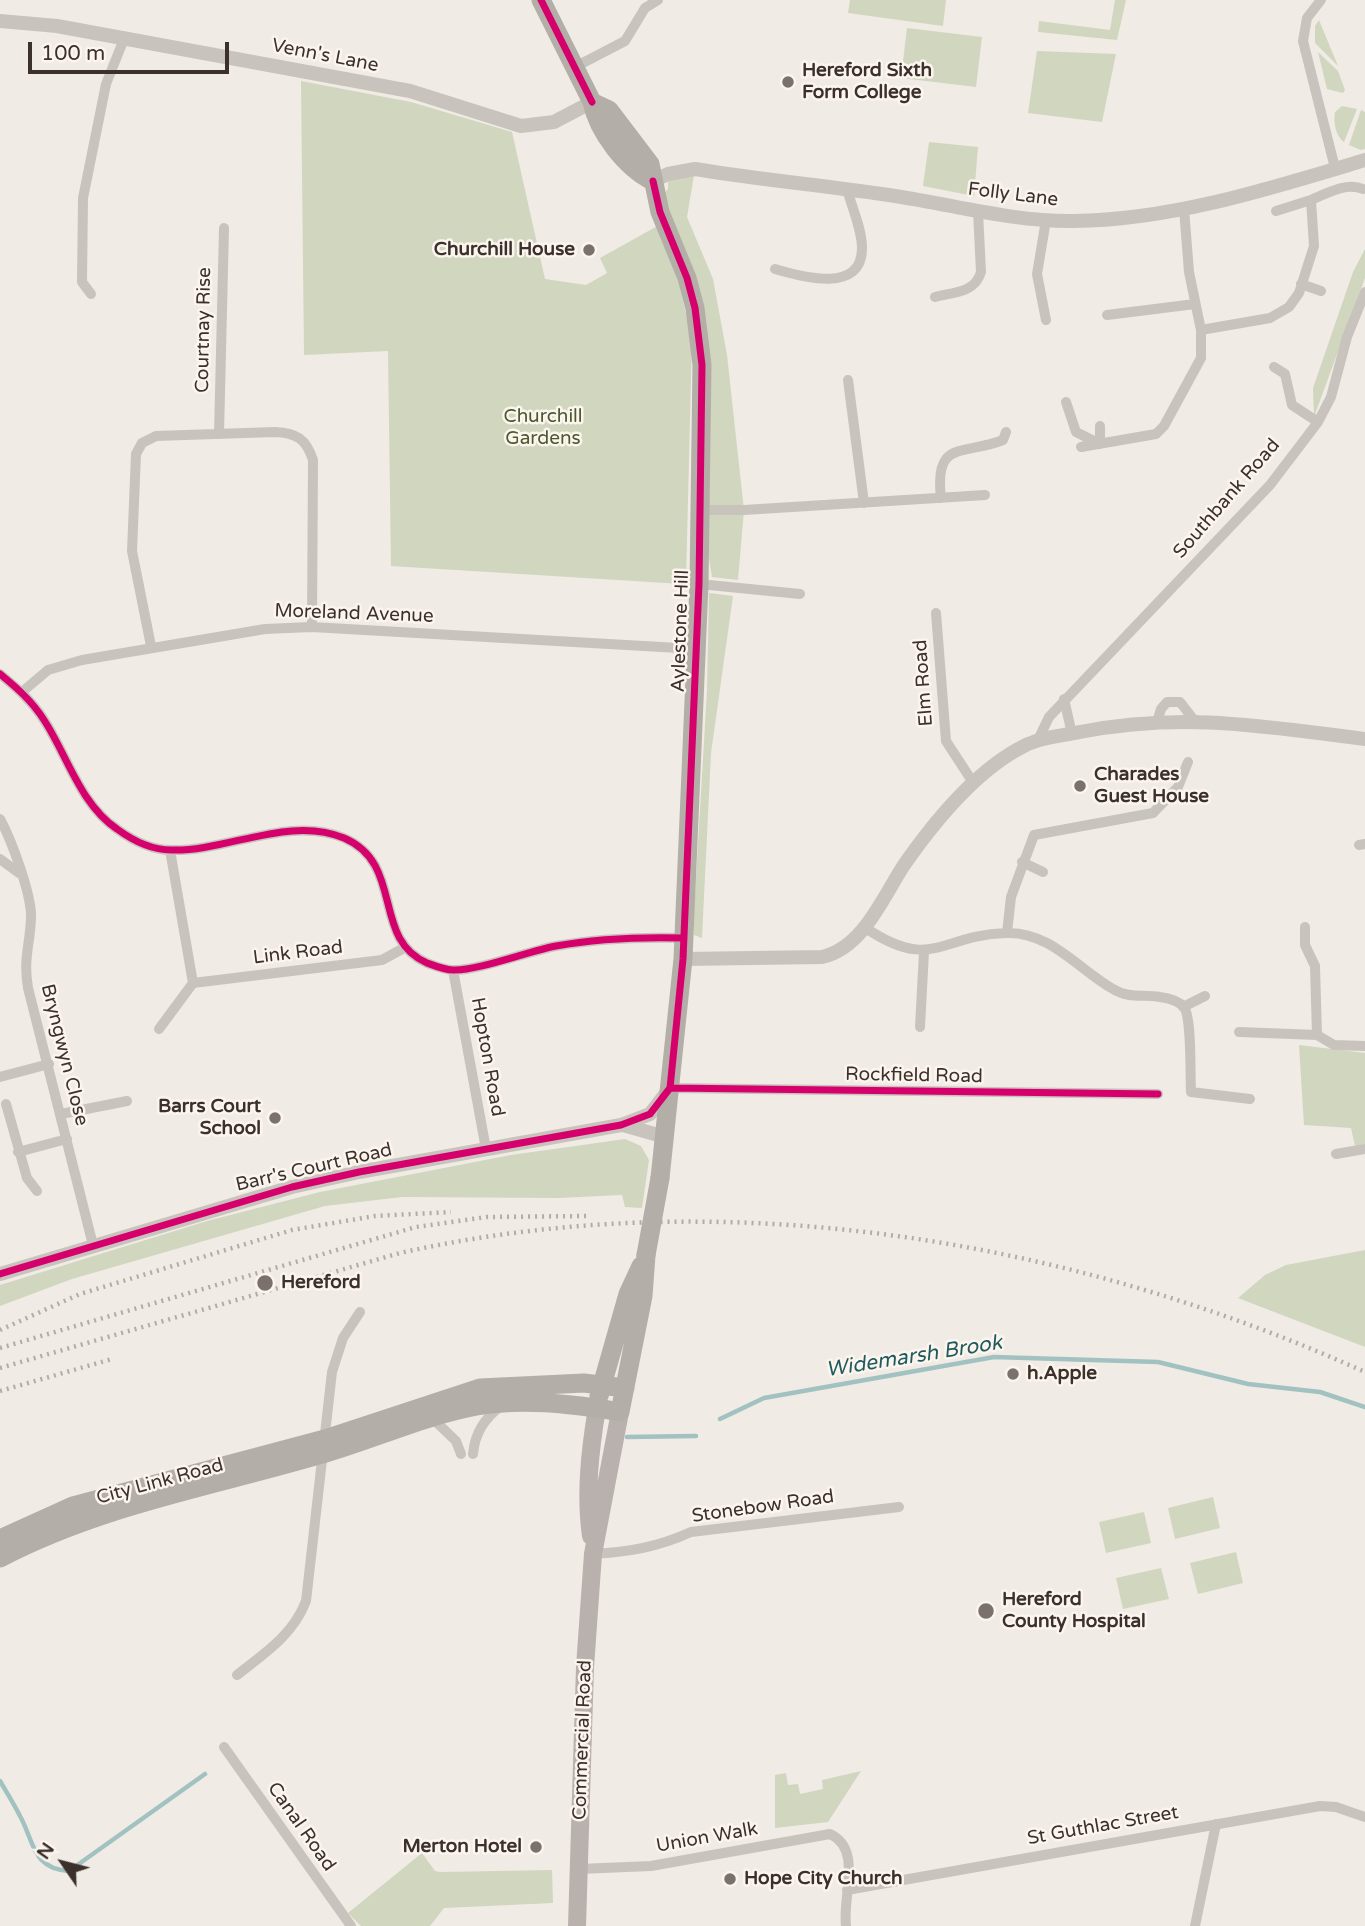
<!DOCTYPE html>
<html>
<head>
<meta charset="utf-8">
<style>
  body { margin:0 }
  #map { position:relative; width:1365px; height:1926px; overflow:hidden; background:#f0ebe5; font-family:"Varela Round",sans-serif }
  canvas { display:block }
  .north { position:absolute; left:28px; top:1828px; width:70px; height:70px; -webkit-text-stroke:5px #fbf5ee; paint-order:stroke; rotate:305deg; font-size:19px; font-weight:700; line-height:28px; text-align:center; color:#3b302b }
  .north::after { content:''; display:block; margin:auto; width:24px; height:32px; background:#3b302b; clip-path:polygon(50% 0,100% 100%,50% 72%,0 100%) }
  .scale { position:absolute; left:28px; top:42px; width:201px; height:32px; box-sizing:border-box; border:4px solid #3b302b; border-top:0; padding-left:9px; font-size:21px; line-height:24px; white-space:nowrap; color:#3b302b; -webkit-text-stroke:5px #fbf5ee; paint-order:stroke }
</style>
</head>
<body>
<div id="map">
<canvas width="1365" height="1926"></canvas>
<div class="north">N</div>
<div class="scale">100 m</div>
</div>
<script>
const context = document.querySelector('canvas').getContext('2d');
context.lineJoin = 'round';
function fill(path, color) { context.fillStyle = color; context.fill(path, 'evenodd'); }
function stroke(path, color, width, dash) { context.strokeStyle = color; context.lineWidth = width; context.lineCap = dash ? 'butt' : 'round'; context.setLineDash(dash || []); context.stroke(path); }
function drawText(font, color, halo, rows, align = 'center') {
  context.font = font + ' "Varela Round",sans-serif'; context.lineWidth = 5; context.setLineDash([]); context.textBaseline = 'middle'; context.strokeStyle = halo; context.fillStyle = color; for (const [text, x, y, turn = 0] of rows) {
    context.save(); context.translate(x, y); context.rotate((+turn || 0) * Math.PI / 180); context.textAlign = isNaN(turn) ? turn : align; if (halo) context.strokeText(text, 0, 0); context.fillText(text, 0, 0); context.restore();
  }
}
fill(new Path2D(`
  M850 0H946L943 26 848 13Z
  M1115 0H1126L1117 40 1038 32 1039 21 1110 30Z
  M1319 20 1338 66 1315 43V26Z
  M907 28 982 37 976 87 901 78Z
  M1037 51 1116 54 1102 122 1028 113Z
  M1318 52 1338 71 1345 90 1343 93 1327 89Z
  M301 81 411 102 512 132 545 279 586 285 607 273 600 258 661 224 668 238 692 338 686 581 682 584 391 566 388 351 304 355Z
  M1342 106 1357 109 1344 142C1336 137 1333 122 1335 112Z
  M1361 110 1365 112V149L1361 150 1349 145Z
  M929 142 978 147 974 196 923 186Z
  M695 169 687 217 713 279 727 355 744 510 738 580 712 577 701 510 703 375 662 196 668 189V174Z
  M1365 249V278L1314 417 1313 388 1353 272Z
  M709 593 733 596 711 753 702 938 694 935V913L707 690Z
  M1299 1045 1365 1053V1144L1355 1146 1351 1128 1304 1125Z
  M625 1139 641 1146 649 1160 642 1208 625 1207 622 1195 558 1198 402 1197 325 1206 72 1279 0 1306V1285L207 1221 320 1192 511 1155Z
  M1365 1250V1347L1238 1298 1265 1275 1286 1265Z
  M1213 1497 1220 1528 1175 1539 1168 1508Z
  M1144 1512 1151 1543 1106 1553 1099 1522Z
  M1236 1552 1243 1583 1198 1594 1190 1563Z
  M1161 1568 1169 1599 1123 1609 1116 1578Z
  M861 1771 828 1822 775 1828V1775L786 1773 788 1785 798 1784 800 1794 823 1789 822 1780Z
  M422 1853 435 1871 440 1872 552 1870 553 1903 444 1908 430 1926H361L348 1913Z`), '#d1d6bf');
stroke(new Path2D(`
  M720 1419 764 1398 994 1357 1158 1362 1248 1384 1320 1392 1365 1407
  M627 1437 696 1436
  M0 1781C7 1793 14 1804 20 1816 34 1841 32 1869 69 1871L205 1774`), '#a1c2c1', 4.5);
stroke(new Path2D(`
  M1321 0 1307 18 1303 41 1335 168
  M575 67 625 41 645 8 658 0
  M1311 200C1327 193 1347 182 1363 189
  M775 269C800 276 862 295 862 248 862 229 852 208 847 189
  M1301 284 1321 291
  M91 294 82 282 83 198 106 84 124 39
  M935 297C954 292 975 293 981 272L978 212
  M1107 315 1195 304
  M1046 320 1037 274 1046 220
  M1201 330 1270 318 1289 307 1299 293 1314 246 1311 200 1276 211
  M1274 367 1285 374 1292 405 1318 422
  M848 380 864 503
  M1066 402 1076 432 1100 444V426
  M219 434 224 228
  M1081 447 1156 434 1164 426 1201 358V330L1189 272 1184 209
  M941 498C934 439 963 456 1003 440L1006 432
  M701 510H744L985 495
  M699 584 800 594
  M936 613 946 741 974 784
  M151 646 132 551 136 454 142 443 156 436 275 432C297 433 306 439 313 460L312 627
  M0 674C17 688 32 701 44 720 67 755 80 804 117 829 132 840 152 850 171 850 226 852 289 815 344 838 405 864 371 939 427 963 435 966 445 970 453 970 477 971 529 951 556 946 594 939 645 937 684 938
  M22 692 48 670 82 660 265 629 312 627 696 649
  M1064 699 1072 734
  M1157 722 1161 709 1167 702H1180L1194 720
  M1038 740 1049 717 1270 485 1318 422 1331 397 1347 337 1365 292
  M0 819C11 839 32 895 31 918 30 946 23 957 28 988L93 1245
  M1359 845 1365 844
  M0 859 19 873
  M1022 862 1043 872
  M864 927C932 973 940 935 1006 933 1050 931 1079 970 1113 989 1129 999 1143 994 1160 997 1167 998 1179 1001 1184 1007 1192 1018 1190 1076 1191 1092L1250 1099
  M1305 927V945L1315 966 1317 1035
  M1007 933 1011 897 1034 835 1153 813 1178 787 1188 762
  M453 970 486 1149
  M193 983 382 960 404 948
  M1183 1007 1205 996
  M920 1027 924 952
  M159 1029 193 983 170 850
  M1239 1032 1317 1035 1334 1045 1365 1046
  M0 1077 49 1064
  M670 1088 1158 1094
  M6 1104 27 1178 37 1191
  M61 1114 127 1101
  M18 1152 67 1139
  M1336 1154 1365 1149
  M432 1418 456 1441 461 1454
  M473 1454C475 1432 485 1418 502 1405
  M593 1554C629 1552 658 1547 691 1532L899 1507
  M237 1675C265 1653 293 1635 306 1601L332 1372 343 1338 360 1312
  M224 1747 351 1926
  M579 1869 651 1866 830 1834C863 1849 842 1897 846 1926
  M847 1890 1320 1806 1336 1807 1365 1817
  M1195 1926 1216 1824`), '#c9c3be', 10);
stroke(new Path2D(`
  M0 21 57 26 410 91 521 126 554 122 592 102
  M653 181 668 174 695 169C762 180 829 186 895 196 955 205 1014 222 1074 221 1172 220 1272 188 1365 160
  M683 959 822 957C863 948 883 897 904 865 934 822 976 770 1024 746 1041 737 1062 736 1080 732 1184 712 1262 726 1365 739
  M623 1125 665 1137
  M0 1274 292 1187 359 1172 621 1125 650 1114 667 1092`), '#c9c3be', 14);
stroke(new Path2D(`
  M591 1536C585 1494 590 1450 597 1408
  M577 1926 585 1667 593 1554 620 1412`), '#b8b1ad', 18);
stroke(new Path2D(`
  M541 0 592 102C598 132 626 168 653 181
  M592 102 609 110 650 164 660 212 687 278 695 308 702 365 699 584 683 959 660 1178
  M599 1396 628 1294 641 1266
  M0 1539 73 1506 325 1439 480 1388 584 1383 625 1388
  M0 1558C102 1505 210 1487 319 1455 372 1440 423 1416 477 1406 522 1398 575 1404 620 1412L643 1296 646 1255`), '#b4aea8', 19);
stroke(new Path2D(`
  M0 1330 80 1294 292 1230 375 1216 451 1212
  M0 1348 416 1227 487 1217 589 1216
  M0 1368 400 1253C722 1181 1067 1238 1365 1372
  M0 1391 112 1359`), '#b1aca8', 4.5, [2, 5]);
stroke(new Path2D(`
  M646 1255 660 1178`), '#b4aea8', 19);
stroke(new Path2D(`
  M541 0 592 102
  M653 181 660 212 687 278 695 308 702 365 699 584 683 959 670 1088
  M0 674C17 688 32 701 44 720 67 755 80 804 117 829 132 840 152 850 171 850 226 852 289 815 344 838 405 864 371 939 427 963 435 966 445 970 453 970 477 971 529 951 556 946 594 939 645 937 684 938
  M670 1088 1158 1094
  M0 1274 292 1187 359 1172 621 1125 650 1114 670 1088`), '#d6006c', 7);
for (const [x, y, r, color] of [
  [788,82,7,"#7a716c"],
  [589,250,7,"#7a716c"],
  [1080,786,7,"#7a716c"],
  [275,1118,7,"#7a716c"],
  [265,1283,9,"#7a716c"],
  [1013,1374,7,"#7a716c"],
  [986,1611,9,"#7a716c"],
  [536,1847,7,"#7a716c"],
  [730,1879,7,"#7a716c"]
]) { const dot = new Path2D(); dot.arc(x, y, r, 0, 2 * Math.PI); context.fillStyle = color; context.fill(dot); stroke(dot, '#fbf5ee', 2.5); }
drawText('19px', '#3b302b', '#fbf5ee', [
  ["Venn's Lane",325,56,11],
  ["Folly Lane",1013,195,7],
  ["Courtnay Rise",204,330,-89],
  ["Southbank Road",1227,499,-49],
  ["Moreland Avenue",354,614,2],
  ["Aylestone Hill",681,631,-88],
  ["Elm Road",924,683,-94],
  ["Link Road",298,953,-7],
  ["Bryngwyn Close",64,1055,76],
  ["Hopton Road",487,1057,80],
  ["Rockfield Road",914,1076,1],
  ["Barr's Court Road",314,1168,-13],
  ["City Link Road",160,1482,-15],
  ["Stonebow Road",763,1507,-8],
  ["Commercial Road",583,1740,-88],
  ["St Guthlac Street",1103,1826,-10],
  ["Canal Road",301,1827,55],
  ["Union Walk",707,1838,-10]
]);
drawText('bold 19px', '#3b302b', '#fbf5ee', [
  ["Hereford Sixth",802,71],
  ["Form College",802,93],
  ["Churchill House",575,250,"right"],
  ["Charades",1094,775],
  ["Guest House",1094,797],
  ["Barrs Court",261,1107,"right"],
  ["School",261,1129,"right"],
  ["Hereford",281,1283],
  ["h.Apple",1027,1374],
  ["Hereford",1002,1600],
  ["County Hospital",1002,1622],
  ["Merton Hotel",522,1847,"right"],
  ["Hope City Church",744,1879]
], 'left');
drawText('19px', '#4a5a2e', '#fbf5ee', [
  ["Churchill",543,417],
  ["Gardens",543,439]
]);
drawText('italic 21px', '#1f5a5e', '#fbf5ee', [
  ["Widemarsh Brook",914,1357,-9]
]);
</script>
</body>
</html>
